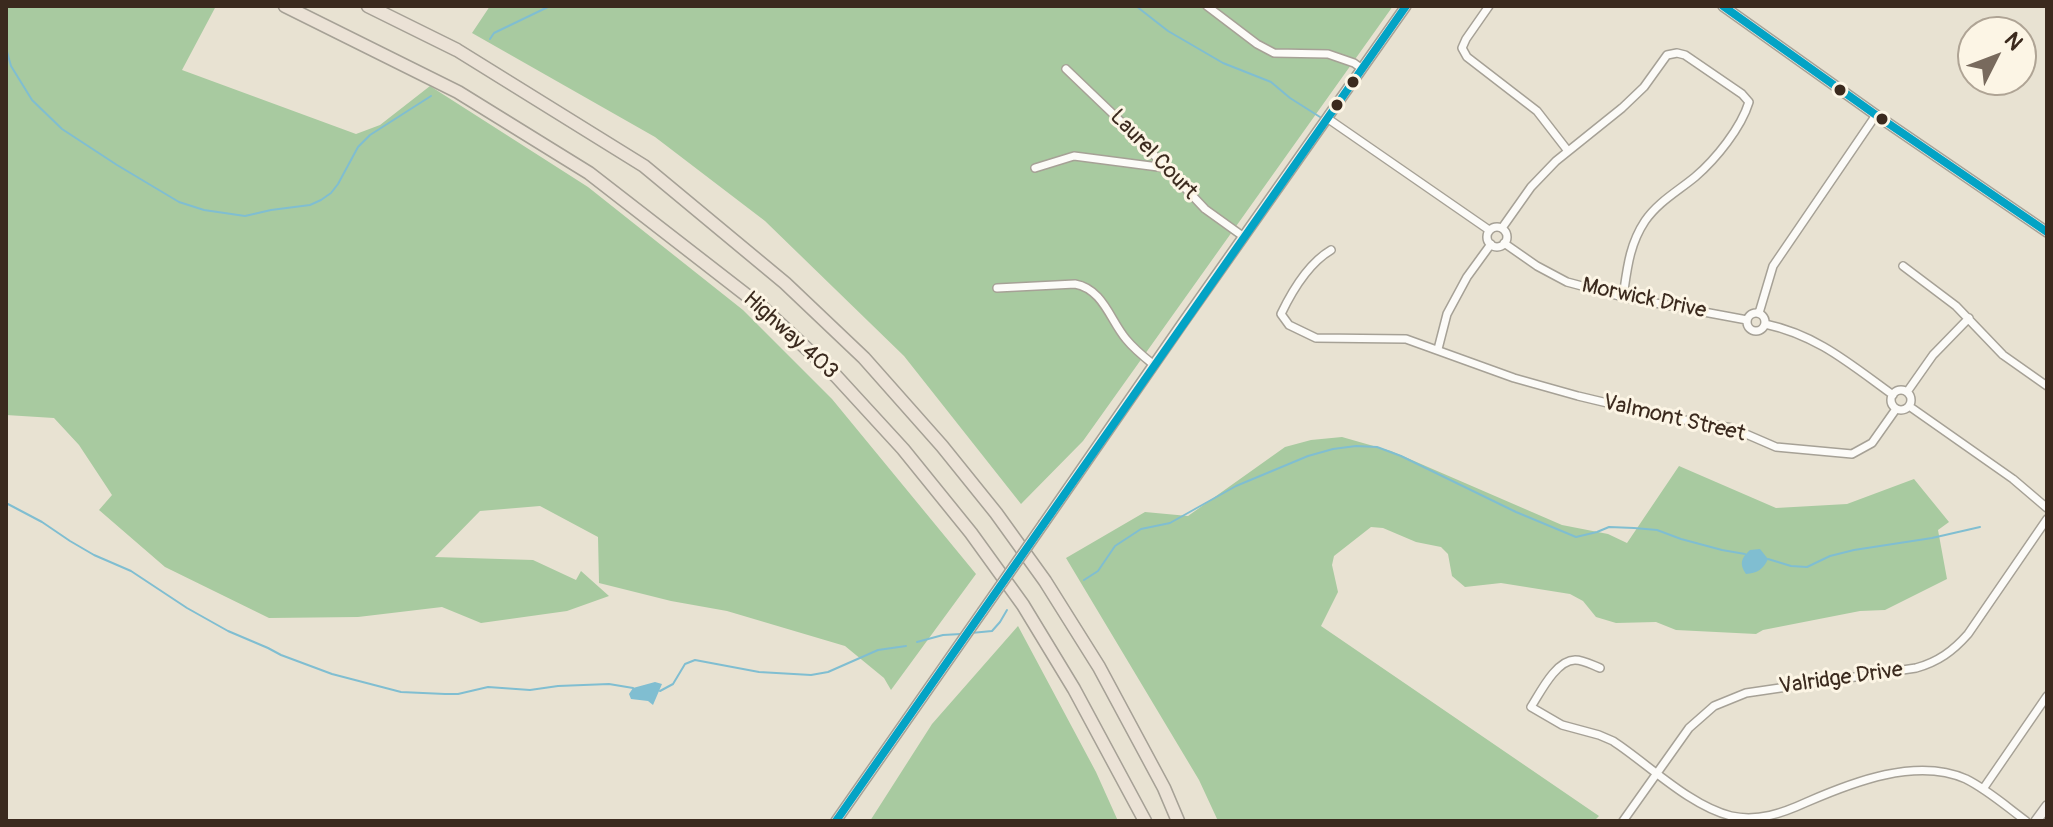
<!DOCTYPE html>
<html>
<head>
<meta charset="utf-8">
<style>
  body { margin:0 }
  #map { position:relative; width:2053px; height:827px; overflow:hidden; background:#e8e2d2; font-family:Pangolin,sans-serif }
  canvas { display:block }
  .frame { position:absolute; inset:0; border:8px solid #3b2a1e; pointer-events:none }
  .north { position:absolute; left:1957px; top:16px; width:80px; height:80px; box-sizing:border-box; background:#fcf5e5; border:2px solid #afa495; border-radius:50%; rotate:48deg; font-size:22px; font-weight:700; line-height:32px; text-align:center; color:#3b2a1e }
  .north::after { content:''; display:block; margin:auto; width:28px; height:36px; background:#786a5d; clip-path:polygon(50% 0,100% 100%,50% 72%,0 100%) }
</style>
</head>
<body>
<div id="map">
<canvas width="2053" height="827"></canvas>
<div class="frame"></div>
<div class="north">N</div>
</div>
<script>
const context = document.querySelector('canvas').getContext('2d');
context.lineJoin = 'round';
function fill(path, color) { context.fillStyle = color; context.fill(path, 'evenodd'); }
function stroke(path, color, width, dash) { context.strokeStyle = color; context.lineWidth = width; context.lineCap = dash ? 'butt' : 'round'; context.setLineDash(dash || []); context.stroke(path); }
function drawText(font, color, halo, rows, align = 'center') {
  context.font = font + ' Pangolin,sans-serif'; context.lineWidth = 6; context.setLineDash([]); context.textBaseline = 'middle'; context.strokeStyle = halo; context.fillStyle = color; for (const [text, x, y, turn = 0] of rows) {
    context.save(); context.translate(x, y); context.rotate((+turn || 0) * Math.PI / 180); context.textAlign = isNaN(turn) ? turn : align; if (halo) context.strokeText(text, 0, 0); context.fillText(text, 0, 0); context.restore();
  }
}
fill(new Path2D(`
  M6 6H216L182 70 356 134 380 125 430 86 588 187 743 310 832 399 976 574 891 690 884 678 845 646 727 611 671 601 599 583 598 537 540 506 480 511 435 557 533 560 576 580 581 571 609 596 567 611 481 623 442 607 358 617 269 618 165 567 99 510 112 495 79 445 54 418 6 415Z
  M490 6H1393L1083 441 1021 504 904 356 765 221 655 137 472 33Z
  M1342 437 1391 451 1562 525 1608 534 1627 543 1679 466 1776 508 1847 504 1914 479 1949 522 1938 530 1947 579 1885 610 1860 611 1763 630 1756 634 1676 630 1656 622 1616 623 1596 617 1583 601 1570 594 1501 583 1465 587 1452 576 1448 554 1441 547 1416 542 1383 528 1371 527 1334 556 1332 565 1338 592 1321 626 1599 816 1594 821H1218L1199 780 1066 558 1145 512 1188 516 1285 447 1311 440Z
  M1018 626 1096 772 1118 821H870L932 724Z`), '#a8caa0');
fill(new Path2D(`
  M1760 549 1768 559C1763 570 1757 573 1746 574 1739 564 1741 558 1750 550Z
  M655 682 662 684 653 705 648 701 631 699 629 694 633 688Z`), '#80bed1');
stroke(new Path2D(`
  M1136 6 1168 31 1223 63 1271 82 1290 98 1320 117
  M490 39 494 33 550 6
  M6 48 11 66 32 100 62 129 117 165 179 202 204 210 245 216 271 210 310 205 321 200 331 193 338 184 358 147 370 135 431 96
  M6 503 42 522 70 541 94 555 131 571 187 608 228 631 268 648 281 655 332 674 401 692 445 694H458L488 687 530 690 558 686 609 684 633 688
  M1768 559 1791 566 1807 567 1830 556 1854 550 1932 538 1980 527
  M1084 580 1098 571 1115 546 1141 529 1170 523 1236 486 1308 456 1333 449 1356 446 1377 447 1401 456 1516 512 1576 537 1597 532 1609 527 1634 528 1657 530 1681 539 1722 550 1745 554
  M971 633 992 631 1000 622 1007 610
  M917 642 943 635 961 634
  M660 691 673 684 685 664 695 660 759 672 811 675 828 672 878 650 906 646`), '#80bed1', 2);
const street = new Path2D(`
  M1207 6 1257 44 1274 53 1328 54 1354 63 1361 68
  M1489 6 1466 39 1462 48 1467 57 1537 111 1568 151
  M1066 69 1137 137 1205 209 1244 237
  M1327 118 1489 230
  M1035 168 1074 156 1166 168
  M1487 237a10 10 0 1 1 20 0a10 10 0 1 1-20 0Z
  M1502 228 1531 187 1556 161 1622 108 1644 87 1667 55 1677 53 1685 55 1742 94 1749 102C1741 128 1716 159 1695 177 1678 191 1658 202 1645 221 1629 245 1627 270 1623 297
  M1504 243 1537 266 1567 282 1623 297 1747 320
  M1331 250C1309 263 1292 291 1281 314L1289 325 1316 338 1406 339 1514 378 1578 396 1666 417 1732 428 1776 447 1852 454 1872 443 1896 409
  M1903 266 1956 306 2003 355 2047 386
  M997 288 1075 284C1103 289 1110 320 1126 339 1134 349 1144 357 1154 365
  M1747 322a9 9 0 1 1 18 0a9 9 0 1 1-18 0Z
  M1759 313 1773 266 1876 115
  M1765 324C1817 335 1850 364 1893 395
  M1438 349 1447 314 1467 277 1491 244
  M1891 400a10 10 0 1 1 20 0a10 10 0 1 1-20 0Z
  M1907 392 1933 355 1969 318
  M1909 406 2013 479 2047 508
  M1600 668C1592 665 1584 660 1575 660 1556 660 1540 693 1531 707L1562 725 1599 735 1613 741C1648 764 1690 806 1731 816 1758 822 1783 813 1807 802 1853 782 1917 757 1966 779 1988 790 2007 807 2026 821
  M1983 789 2047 696
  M1623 821 1689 728 1714 706 1746 693 1916 668C1938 662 1953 651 1968 634L2047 519`);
const secondary = new Path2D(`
  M1723 6 1876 115 2047 232
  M1044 523 1182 324 1406 6
  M836 821 982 612
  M2036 821 2047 806`);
const highway = new Path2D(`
  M285 6 458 92 589 173 763 308 836 376 903 449 971 533 1023 605 1074 689 1145 821
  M368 6 457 50 644 166 785 283 864 358 942 446 996 513 1045 581 1099 667 1164 788 1178 821`);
stroke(street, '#a6a196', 10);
stroke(secondary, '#a6a196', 12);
stroke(highway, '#a6a196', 15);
stroke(street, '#fcfbf8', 7);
stroke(secondary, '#f5f1eb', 9);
stroke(highway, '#ebe2d6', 12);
const secondaryBridge = new Path2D(`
  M982 612 1044 523`);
stroke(secondaryBridge, '#a6a196', 12, []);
stroke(secondaryBridge, '#f5f1eb', 9);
stroke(new Path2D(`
  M1723 6 1876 115 2047 232
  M836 821 1406 6`), '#03a3c5', 8);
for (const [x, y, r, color] of [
  [1353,82,7,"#3b2a1e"],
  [1840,90,7,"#3b2a1e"],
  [1337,105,7,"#3b2a1e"],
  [1882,119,7,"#3b2a1e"]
]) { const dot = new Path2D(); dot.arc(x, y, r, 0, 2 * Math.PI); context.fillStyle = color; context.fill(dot); stroke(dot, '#fcf5e5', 3); }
drawText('22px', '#3b2a1e', '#fcf5e5', [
  ["Laurel Court",1153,155,46],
  ["Morwick Drive",1644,299,12],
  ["Highway 403",790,336,42],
  ["Valmont Street",1674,419,13],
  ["Valridge Drive",1841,679,-8]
]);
</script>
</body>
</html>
